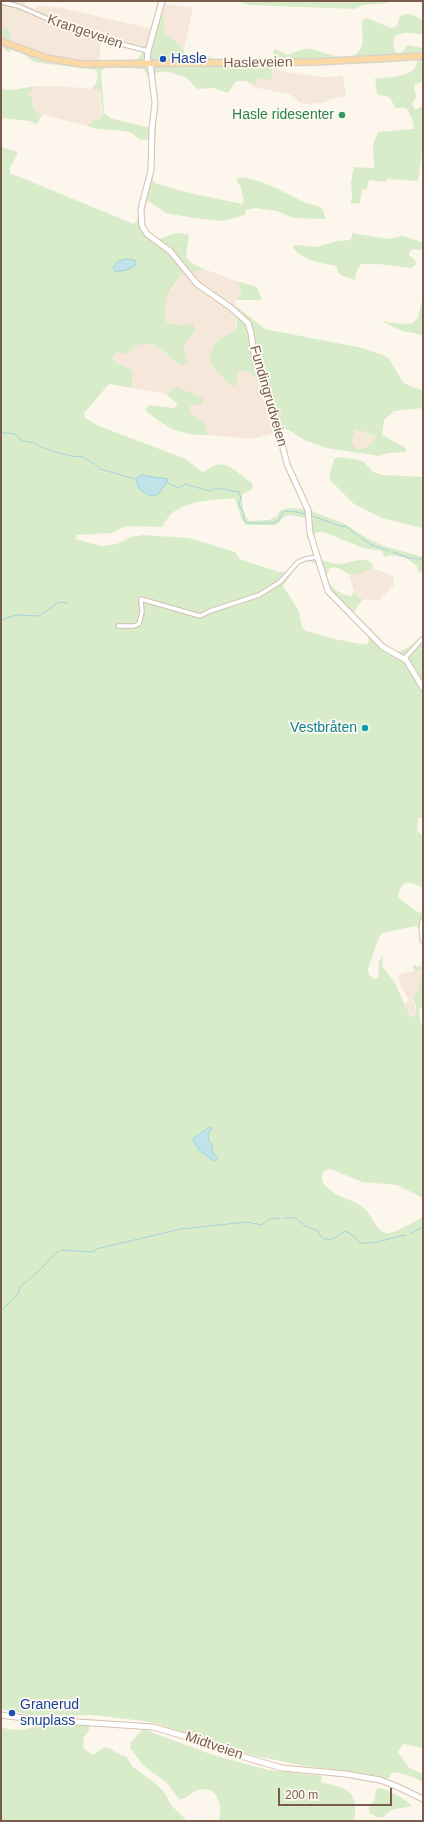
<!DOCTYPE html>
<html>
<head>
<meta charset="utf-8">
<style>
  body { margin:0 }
  #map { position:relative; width:424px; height:1822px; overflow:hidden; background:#fdf6ec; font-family:Arial,sans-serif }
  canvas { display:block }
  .frame { position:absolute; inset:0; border:2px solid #7a5c4d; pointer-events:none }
  .scale { position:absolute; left:278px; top:1788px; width:114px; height:18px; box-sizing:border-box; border:2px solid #7a5c4d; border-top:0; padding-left:5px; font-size:12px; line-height:14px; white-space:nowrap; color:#7a5c4d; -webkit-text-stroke:3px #fffaf3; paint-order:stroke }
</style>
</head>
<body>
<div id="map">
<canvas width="424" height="1822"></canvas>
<div class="frame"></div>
<div class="scale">200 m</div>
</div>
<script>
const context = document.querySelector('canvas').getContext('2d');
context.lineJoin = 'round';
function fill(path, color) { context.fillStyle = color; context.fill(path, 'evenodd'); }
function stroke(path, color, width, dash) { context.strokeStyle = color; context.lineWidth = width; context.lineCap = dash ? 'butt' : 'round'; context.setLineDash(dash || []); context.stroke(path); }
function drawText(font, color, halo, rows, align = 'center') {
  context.font = font + ' Arial,sans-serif'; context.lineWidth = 3.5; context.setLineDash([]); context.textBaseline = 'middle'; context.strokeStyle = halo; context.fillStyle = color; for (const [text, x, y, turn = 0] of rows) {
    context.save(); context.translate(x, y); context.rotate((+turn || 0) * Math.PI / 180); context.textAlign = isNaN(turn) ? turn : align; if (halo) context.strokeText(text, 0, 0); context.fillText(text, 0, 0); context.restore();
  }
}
fill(new Path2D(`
  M1 1H26L25 5 35 9 39 6 58 7 148 28 151 27 145 49 142 52 102 43 100 46V60L78 61 64 58 43 54 10 40V30L1 27Z
  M162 3 193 8 184 49 167 36 163 30 165 17 160 15Z
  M272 67 284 72 322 77 343 76 346 96 330 99 324 103 305 104 299 102 296 98 288 94 253 87 252 84 256 82 257 78 273 71Z
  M35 86H61L100 90 102 117 100 120 87 126 36 113 27 95Z
  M204 269 237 281 240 286 241 296 235 303 238 371 250 372 267 394 280 431 253 439 208 435 205 423 194 417 189 413 191 405 171 390 166 394 132 388V370L114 362 113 357 119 352 126 354 138 345 153 344 180 365 183 346 196 330 193 324 183 325 167 323 164 311 165 299 184 271H198Z
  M353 429 377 436 370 446 363 450 356 449 351 441 354 434Z
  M373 568 393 576 394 585 378 601 367 599 362 600 354 592 349 574H355Z
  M422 968 419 987 413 999 416 1014V1017H412L407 1011 405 1003 409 1000 401 986 398 975Z`), '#f5e8da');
fill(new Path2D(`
  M158 1H163L160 15 165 17C158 42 180 36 185 54 195 61 197 55 206 56 208 56 210 58 212 58 230 60 252 58 270 58L274 57 273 53 275 49C280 50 285 55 290 54 297 52 302 48 311 49 324 52 350 65 360 50 365 43 361 29 362 20L367 18 391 28 396 27C398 24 398 20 400 17 405 10 417 17 423 20V35C413 33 405 31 395 36L393 42 395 52 398 53 403 52 407 45 423 48V81L414 85 416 97 412 104 415 110 423 106V145L418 181 387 179 386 182 369 180 367 189 362 190 360 203 350 204 352 199 351 182 354 167 374 168 373 144 378 132 414 129 412 118 406 108H396L389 97 377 94 375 78C383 79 405 76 412 71 416 69 417 63 418 60L382 63 278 66 277 69 272 68V80L257 78V83L252 84 246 81H236L228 93 214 88 198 89C193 86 190 80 186 78 178 74 161 68 155 74L157 109 153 179 155 183 185 192 242 204 244 202 241 188 236 179C246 171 294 197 306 203 311 205 319 205 323 210 324 212 325 217 325 219L293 218 277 211 255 208 246 210 245 215 223 221 194 218 166 213 147 200 143 215 146 229 151 235 161 239 172 234 182 233 189 235 186 257 193 264 204 269 198 271H184C171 289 160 299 167 323L183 325 193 324 196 330 183 346 187 362 181 365 153 344 138 345 126 354 118 352 113 357 114 362 132 370V388L109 384 84 413 85 418 99 426 186 459 202 472C208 471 211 466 216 465 230 461 241 477 252 483L253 488 242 495C242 504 243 514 249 521L269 520 276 517 281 510 289 508 305 509 290 480 282 459 277 436 274 434 280 431 288 461 310 509 314 512 343 523 370 540 384 546 423 557V574L418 571 417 566 406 558 390 555 385 558 382 551 360 547 324 532H318L314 534 320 560C326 561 333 564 339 564 347 564 372 553 373 568 368 571 356 575 351 574 343 573 340 566 330 568L327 574C329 589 338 593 351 596L354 592 362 600 353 613C361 623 389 657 403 650 410 647 417 640 423 635V818H418L417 830 423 836V884L421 887C408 881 404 879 398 895L399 898 418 913 423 910V945L420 930 416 926 382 933 378 940 368 969C368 974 370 977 375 979L378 977 379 961 383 956 382 966 395 983 410 1016 415 1017 416 1007 413 997C420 990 420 979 422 969L416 971 413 968V965L418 967 423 965V1008L419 1009V1011L421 1025 423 1026V1198L397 1185 362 1182 331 1169 325 1170 322 1176V1181C324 1184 327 1188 330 1190 340 1199 355 1199 365 1209 372 1215 376 1232 387 1233 395 1234 415 1221 423 1217V1748L403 1744 398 1752 409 1768 423 1774V1780L421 1781 404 1774 393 1772 387 1780 366 1774 300 1765 251 1755 151 1722 93 1715 37 1716 1 1709V147L17 152V155L10 168V173L134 224 138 218 139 209 149 168V139C136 142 138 135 129 132 115 129 101 131 87 126L93 120H100L103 114 100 90 91 89C97 85 99 77 96 70L34 62 25 55 12 50H10L9 53 1 45V27L10 30V41L43 54 78 61 137 60 145 49ZM107 67 143 69C157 84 152 109 150 128L110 118 104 112 101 71ZM235 498 241 518 246 525H276L284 517 288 515 307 518V537L313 553 312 556 300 559 288 572H279L248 562 240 559 235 552 189 538 143 535 131 537 117 544 101 546 76 539V535L111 533 127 526 162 527C165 523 167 518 171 514 188 500 214 500 235 498ZM307 560 317 564C320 576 322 590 331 599 341 610 366 625 369 640L367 645 334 639 306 631 302 627 299 611 283 586 299 564ZM211 1131 208 1134C209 1143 211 1152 217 1158L200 1151 197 1145Z
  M238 1H390L388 3 363 5 355 9 248 5Z
  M35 86 27 95 32 97C31 106 34 112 42 115L37 124 29 121 1 118V89L13 90Z
  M352 233 388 239 403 236 423 243V250L413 249 410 251 409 255 415 260 416 264 411 268 378 264H361L356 273 355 280 340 275 336 266C319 262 305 262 293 248L295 245 316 247 338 241 350 240 352 237Z
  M237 281 257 287 262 300H237C243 293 241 288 237 281Z
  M423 297V335L402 331 381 321 401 324 413 323 418 317Z
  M236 306 265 329 362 348 383 355 389 359 403 382 410 386 423 391V408L394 411 384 420 382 435 404 447 406 449V452L388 453 379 456 326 448 304 440 289 430 280 429 267 394 250 372 238 371 236 386 230 385 210 363C210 344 220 337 237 330ZM354 429 376 436H377C371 445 367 450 356 449L351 441 354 434Z
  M177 387 203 398 202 405H191L189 412 194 417 205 423 208 435C179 435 169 429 147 412L145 408 151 405 174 408 178 405 166 394Z
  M337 457 359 460 364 462 373 472 383 475 423 477V528L382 518 354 504 330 480C328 474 333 466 334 459Z
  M47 1723 90 1725 89 1730 84 1737 83 1748 93 1755 105 1747C112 1749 118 1755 126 1756L133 1767 155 1783 164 1792 171 1805 187 1821H1V1727C16 1733 32 1728 47 1723Z
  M143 1729 213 1755 268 1770 322 1776 321 1782C336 1786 354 1788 355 1805 355 1811 356 1816 353 1821H219C223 1807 218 1784 198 1790 190 1793 188 1799 179 1799L167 1783 144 1766 130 1748 131 1742Z
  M379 1788C385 1788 410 1801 411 1806L391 1810 383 1817H377L369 1813V1808L375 1799 376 1790Z`), '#d8ecc9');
const water = new Path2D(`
  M126 259 135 260 136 265 127 270 116 272 113 268C116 262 119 260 126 259Z
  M141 475 168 479 167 482 157 496 149 495 139 489 136 479Z
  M210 1127 212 1128 208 1134 209 1142 212 1144C211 1150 213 1154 218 1158L214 1161 200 1151 193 1141 194 1138Z`);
fill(water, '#bfe3e8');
stroke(water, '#a5d3da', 1);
stroke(new Path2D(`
  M1 433H6
  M7 433C18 434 16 434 22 441L35 443 39 446 55 452 71 456 83 457 95 464 100 469 135 479
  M166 482 178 488 185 484 209 491 216 488 239 492 241 498 239 504 244 515 243 518 247 523H274L279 520 283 512 292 511 305 514
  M312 516 340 526H345L370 544 389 551
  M393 552 409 558 423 559
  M1 620 16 615 39 616 59 602 68 603
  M285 1218H296L305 1226 318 1231 322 1238 331 1240 345 1231 354 1236 360 1243C376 1245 391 1237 406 1235
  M410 1234 423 1227
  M61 1250 94 1252 96 1249 181 1229 247 1222 261 1225 270 1219 280 1218
  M1 1311 18 1294 20 1287 39 1271 58 1251`), '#a5d3da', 1);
const street = new Path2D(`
  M1 2 18 6 83 34 148 51
  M118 626H134L139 624 142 612 141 599 200 616 210 611 259 595 280 582 298 562 305 559 317 557
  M404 659 423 638`);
const secondary = new Path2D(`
  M150 63 155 103 152 128 151 170 141 209 142 226 147 234 170 251 197 284 230 307 248 323 251 333 255 361 269 393 287 464 308 510 310 533 328 591 383 647 406 660 423 688
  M147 64 148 51 162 1
  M423 921 422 929 423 940
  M1 1715 32 1719 153 1727 184 1736 244 1757 282 1768 346 1774 380 1780 396 1786 423 1799`);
const primary = new Path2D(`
  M1 41 46 58 82 64 315 62 423 56`);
stroke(street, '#d1beb0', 5.5);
stroke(secondary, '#d6c0b0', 7);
stroke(primary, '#dad1cd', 8);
stroke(street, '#fff', 3.5);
stroke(secondary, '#fff', 5);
stroke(primary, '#fbd9a5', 5.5);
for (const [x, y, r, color] of [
  [163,59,4,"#1a4fb4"],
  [342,115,4,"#2e9e5b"],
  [365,728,4,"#0f9aa8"],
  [12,1713,4,"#1a4fb4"]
]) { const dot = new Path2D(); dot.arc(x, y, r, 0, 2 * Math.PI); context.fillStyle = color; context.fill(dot); stroke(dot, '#fffaf3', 1.5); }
drawText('14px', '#7a5c4d', '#fffaf3', [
  ["Krangeveien",85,32,19],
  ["Hasleveien",258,63,-1],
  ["Fundingrudveien",268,396,74],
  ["Midtveien",214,1746,19]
]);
drawText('14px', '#164399', '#fffaf3', [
  ["Hasle",171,59],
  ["Granerud",20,1705],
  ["snuplass",20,1721]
], 'left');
drawText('14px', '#27864d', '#fffaf3', [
  ["Hasle ridesenter",334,115]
], 'right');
drawText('14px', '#0d838f', '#fffaf3', [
  ["Vestbråten",357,728]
], 'right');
</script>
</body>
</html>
